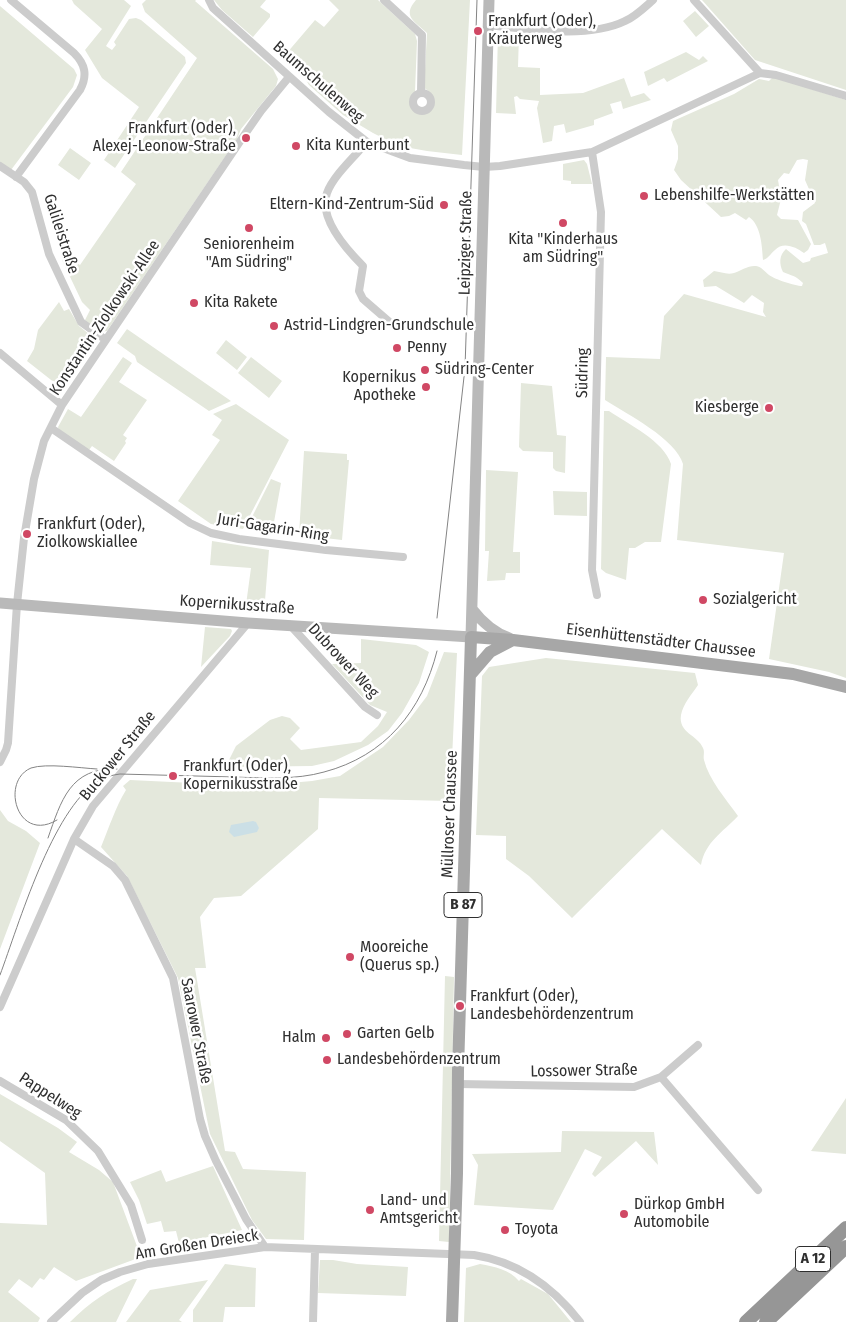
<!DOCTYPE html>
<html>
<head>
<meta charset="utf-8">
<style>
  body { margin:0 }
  canvas { display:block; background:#fff }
</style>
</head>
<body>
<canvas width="846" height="1322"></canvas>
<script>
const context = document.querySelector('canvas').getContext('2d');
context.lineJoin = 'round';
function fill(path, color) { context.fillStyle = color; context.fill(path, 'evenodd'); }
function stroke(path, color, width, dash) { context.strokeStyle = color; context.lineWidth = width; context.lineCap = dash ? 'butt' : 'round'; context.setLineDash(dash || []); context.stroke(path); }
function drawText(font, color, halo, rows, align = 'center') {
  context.font = font + ' "Fira Sans Condensed",sans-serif'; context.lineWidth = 5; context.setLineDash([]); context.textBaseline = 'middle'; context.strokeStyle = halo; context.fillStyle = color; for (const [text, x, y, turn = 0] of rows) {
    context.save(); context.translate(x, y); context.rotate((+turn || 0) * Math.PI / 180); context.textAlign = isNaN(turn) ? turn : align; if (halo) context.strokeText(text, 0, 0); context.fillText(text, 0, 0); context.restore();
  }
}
fill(new Path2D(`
  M72 0H124L131 6 106 46 112 50 116 45 114 42 129 19 136 18 141 20 185 57 186 63 115 168 104 160 139 107 102 78 85 50 102 29 74 4Z
  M146 0H196L195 1 273 69 278 79 276 86 241 129 237 139 107 331C98 333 89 328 85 320L90 310 82 302 62 260 64 255 80 265 136 184 121 172 197 58 145 12 142 4Z
  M214 0H266L260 7 270 14V17L253 37 222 10Z
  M329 0H378L415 34 417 41 415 92 412 99V106L418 112 423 113C436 107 438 96 424 88L427 33C414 21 402 16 416 0H470L462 155 427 151 399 146 373 133 343 115 309 85 298 67 286 54 315 20 324 27 339 10Z
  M702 0H846V90L755 60Z
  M0 6 74 69 77 75 73 87 11 170 0 162Z
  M695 11 709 26 696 37 683 21Z
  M498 33 519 34 518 67 540 68V95L583 93 624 78 631 97 644 93 651 100 623 109 621 101 610 104 613 113 594 120V125L566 133 564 124 554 126 552 141 543 143 537 108 539 101 520 99 517 96 514 97 516 114 496 113Z
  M686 52 699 60 703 56 708 61 667 82 664 78 648 86 644 72Z
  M773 77 846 100V678L829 672 769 659 784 553 677 540 683 464C676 439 627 414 605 400L606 357 660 359 664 316 684 294 766 317 763 312 764 303 752 295 744 303 716 286 704 287 703 280 714 271C721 272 727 275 734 273 740 271 749 265 756 266 762 267 764 271 769 275 774 279 795 286 802 286L803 283C795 275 792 276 783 272 779 264 779 255 786 249L803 263 810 261 811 258 828 253 825 243 820 245H814L806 224 802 221 803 212 815 203 805 180 808 160 803 159 797 160 789 174 784 173 778 180 779 186 783 191 777 215 781 219 798 220 811 244 808 250 804 253C796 247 783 241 775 250 770 254 769 258 763 260 762 246 761 225 749 217L746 220 735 213 729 216 721 217 681 180 674 170 678 159V146L671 130 673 121 734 94 759 79 769 81Z
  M70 148 91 163 79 180 58 165Z
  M584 160 587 164 592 184H571V181L563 180V164Z
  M59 302 64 311 69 309 79 326 94 338 60 387 27 361 34 349 38 330Z
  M127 329 231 401 209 411 137 362 135 356 117 343Z
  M226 340 247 357 237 370 216 353Z
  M123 357 132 363 119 382 147 400 123 435 127 438 125 441 126 443 114 461 92 446 89 450 59 430 58 427 68 409 81 417Z
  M251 357 282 381 269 398 238 373Z
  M521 383 552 386 557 435 566 436 565 473 556 471 553 468V452L523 451 519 447Z
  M236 404 289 440 243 529 211 524 178 501 220 440 212 435 222 420 213 414Z
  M604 411H609C628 424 664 441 671 464L661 542H645L635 548H629L626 580 606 573 601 569Z
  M304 451 347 454V460H349L342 540 299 535Z
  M486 470 518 472 513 552H520V573H506L505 580 487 581 489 551H485Z
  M271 479 281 483 272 533 246 529Z
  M553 491 587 492V516L554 515Z
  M212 541 269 550 264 613 245 612 251 568 210 565Z
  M205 627 231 629 232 631 230 636 201 667Z
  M361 639 416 645 429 652 419 683 402 713 388 731 368 745 334 761 312 766 232 767 227 764 236 746 270 720 282 716 290 718 300 728 290 739 301 750 361 742 378 726 387 712 370 705 332 664 361 663Z
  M444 652 457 653 450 801 319 798 318 829 241 896 214 898 200 917 206 968H195L225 1151 235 1152 243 1169 306 1172 304 1240 266 1239 252 1220 210 1134 178 978 127 876 101 847C109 828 115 808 126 790L123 786 130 780 255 786 312 781 340 776 383 747 409 720 427 696Z
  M546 658 695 673 698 685C692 694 683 704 681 715 678 733 698 735 703 748 705 752 703 756 704 760 709 780 726 799 738 816 723 832 705 842 701 865L662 829 572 918 529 876 506 859V836L476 835 482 676 489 667Z
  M0 810 8 821 26 831 40 843 0 949Z
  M445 976 454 977 449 1242 439 1241Z
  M0 1094 58 1128 77 1142 69 1152 99 1170 113 1182 141 1257 76 1281 54 1267 44 1280 40 1278 32 1288 19 1279 8 1292 40 1318 38 1322H0V1223L47 1225 45 1173 0 1141Z
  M846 1098V1154L811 1151Z
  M562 1131 654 1132 658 1165 636 1141 595 1177 592 1174 602 1157 585 1149 553 1210 474 1205 478 1165 472 1154 561 1152Z
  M213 1166 242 1230 179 1243 176 1231 164 1232 161 1221 147 1224 139 1200 130 1182 161 1170 166 1182Z
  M320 1260H333L357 1264 408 1267 406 1296 318 1293Z
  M225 1264 256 1268 255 1307H225L223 1322H193V1310Z
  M480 1264C495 1267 509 1269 519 1281L521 1279 548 1294 571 1322H464L466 1268Z
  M133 1279H137L116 1322H70C90 1302 107 1291 133 1279Z
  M208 1280 179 1320 182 1322H126L150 1290Z`), '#e4e8dc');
fill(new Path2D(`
  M253 821 256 822 259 828 257 832 234 837 229 832 231 825Z`), '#cbdfe6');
stroke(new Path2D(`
  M11 0 74 53C85 64 88 75 80 90L16 177
  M209 0 213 8 329 112 367 142 410 158 464 165 484 167 500 166 592 152 760 73 776 75 846 96
  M384 0 422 35 421 92
  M694 0 760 73
  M488 25C528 29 589 39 625 21 635 17 645 7 653 0
  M413 102a9 9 0 1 1 18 0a9 9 0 1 1-18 0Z
  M367 142C355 156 333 176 327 193 318 218 347 250 363 266L359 291 363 299 393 325
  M592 152 601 212 592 570 597 595
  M0 166 24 182 32 192 49 254 81 322 106 340
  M0 353 62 405
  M51 428 190 523 211 533 239 539 326 550 403 557
  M290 625 365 707 377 715
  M0 762 6 750 8 743 17 604 24 538 34 479 44 441 62 405 245 134 261 111 289 77
  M74 839 113 866 125 880 173 978 200 1119 205 1136 216 1161 246 1219 265 1247
  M0 1007 74 839 93 806 248 623
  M661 1077 758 1190
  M0 1081 66 1120 98 1151 131 1205 142 1240
  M458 1084 634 1087 661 1077 698 1045
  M51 1322 82 1293 101 1280 120 1272 148 1264 265 1247 474 1255C519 1262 553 1287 580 1322
  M313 1322 315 1250`), '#ccc', 8);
stroke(new Path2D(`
  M0 603 248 623 471 637 489 0
  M472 609C482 622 493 632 509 638`), '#b9b9b9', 11);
stroke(new Path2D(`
  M471 674 490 652 513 640
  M452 1322 457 1173 458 1070 471 637 513 640 793 674 846 687`), '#a7a7a7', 12);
stroke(new Path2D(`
  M746 1322 846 1228
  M766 1322 846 1247`), '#969696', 14);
stroke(new Path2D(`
  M437 618 465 368 477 0
  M57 820C17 844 0 781 31 768 46 763 80 768 97 769
  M48 838C61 801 70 767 117 769
  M0 975C19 924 52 810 98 781 105 777 112 775 120 774 158 775 196 776 234 777 263 778 296 780 324 772 385 756 422 711 437 651`), '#848484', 1);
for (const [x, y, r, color] of [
  [478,31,5,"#d04864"],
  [246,138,5,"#d04864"],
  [296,146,5,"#d04864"],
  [644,196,5,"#d04864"],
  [444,205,5,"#d04864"],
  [563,223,5,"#d04864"],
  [249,228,5,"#d04864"],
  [194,303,5,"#d04864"],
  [274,326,5,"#d04864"],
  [397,348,5,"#d04864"],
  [425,370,5,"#d04864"],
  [426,387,5,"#d04864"],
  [769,408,5,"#d04864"],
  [27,534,5,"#d04864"],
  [703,600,5,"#d04864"],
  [173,776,5,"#d04864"],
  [350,957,5,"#d04864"],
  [460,1006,5,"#d04864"],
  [347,1034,5,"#d04864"],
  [326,1038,5,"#d04864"],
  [327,1060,5,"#d04864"],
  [370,1210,5,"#d04864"],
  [624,1214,5,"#d04864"],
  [505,1230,5,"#d04864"]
]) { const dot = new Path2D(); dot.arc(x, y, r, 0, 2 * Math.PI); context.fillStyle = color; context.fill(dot); stroke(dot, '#fff', 2); }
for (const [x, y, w] of [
  [463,905,38],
  [813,1259,35]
]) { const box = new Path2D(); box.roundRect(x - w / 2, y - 12.5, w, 25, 4); context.fillStyle = '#fff'; context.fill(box); stroke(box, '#2f2f2f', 1); }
drawText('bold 15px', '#2f2f2f', null, [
  ["B 87",463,905],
  ["A 12",813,1259]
]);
drawText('16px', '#2f2f2f', '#fff', [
  ["Frankfurt (Oder),",488,22],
  ["Kräuterweg",488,40],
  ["Frankfurt (Oder),",236,129,"right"],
  ["Alexej-Leonow-Straße",236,147,"right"],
  ["Kita Kunterbunt",306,146],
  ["Lebenshilfe-Werkstätten",654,196],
  ["Eltern-Kind-Zentrum-Süd",434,205,"right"],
  ["Kita \"Kinderhaus",563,240,"center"],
  ["am Südring\"",563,258,"center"],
  ["Seniorenheim",249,245,"center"],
  ["\"Am Südring\"",249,263,"center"],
  ["Kita Rakete",204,303],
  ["Astrid-Lindgren-Grundschule",284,326],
  ["Penny",407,348],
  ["Südring-Center",435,370],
  ["Kopernikus",416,378,"right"],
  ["Apotheke",416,396,"right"],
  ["Kiesberge",759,408,"right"],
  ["Frankfurt (Oder),",37,525],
  ["Ziolkowskiallee",37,543],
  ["Sozialgericht",713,600],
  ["Frankfurt (Oder),",183,767],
  ["Kopernikusstraße",183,785],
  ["Mooreiche",360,948],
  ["(Querus sp.)",360,966],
  ["Frankfurt (Oder),",470,997],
  ["Landesbehördenzentrum",470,1015],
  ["Garten Gelb",357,1034],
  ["Halm",316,1038,"right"],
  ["Landesbehördenzentrum",337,1060],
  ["Land- und",380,1201],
  ["Amtsgericht",380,1219],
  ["Dürkop GmbH",634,1205],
  ["Automobile",634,1223],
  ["Toyota",515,1230]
], 'left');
drawText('16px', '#2f2f2f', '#fff', [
  ["Baumschulenweg",318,82,41],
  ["Galileistraße",61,234,72],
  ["Leipziger Straße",466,243,-89],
  ["Konstantin-Ziolkowski-Allee",105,318,-56],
  ["Südring",583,373,-89],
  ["Juri-Gagarin-Ring",273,528,9],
  ["Kopernikusstraße",237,605,4],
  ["Eisenhüttenstädter Chaussee",661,641,7],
  ["Dubrower Weg",343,661,47],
  ["Buckower Straße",118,756,-51],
  ["Müllroser Chaussee",450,814,-88],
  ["Saarower Straße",196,1031,79],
  ["Lossower Straße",584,1071,-1],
  ["Pappelweg",50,1096,33],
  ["Am Großen Dreieck",197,1245,-9]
]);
</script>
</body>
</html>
